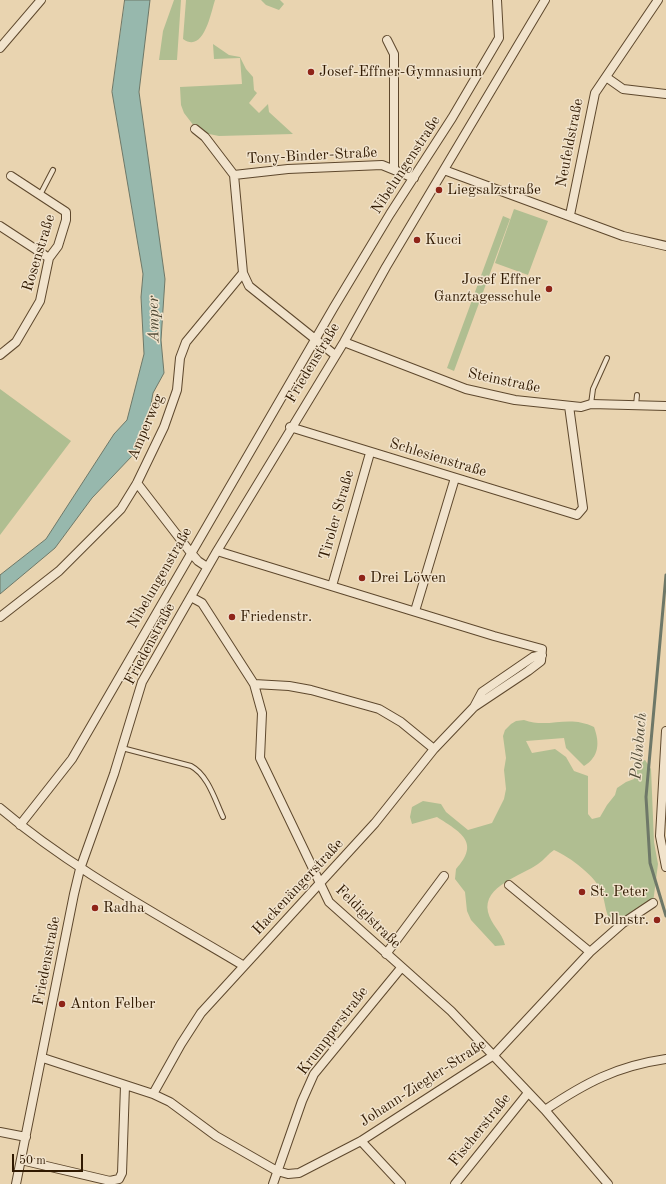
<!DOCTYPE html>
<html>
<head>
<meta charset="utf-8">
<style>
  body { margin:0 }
  #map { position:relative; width:666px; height:1184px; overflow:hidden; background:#e9d4b0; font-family:"Old Standard TT",serif }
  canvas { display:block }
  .scale { position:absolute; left:12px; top:1154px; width:71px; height:18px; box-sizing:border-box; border:2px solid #301901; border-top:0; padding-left:5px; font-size:12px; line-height:14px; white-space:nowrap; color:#301901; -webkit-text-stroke:3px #f1e3cc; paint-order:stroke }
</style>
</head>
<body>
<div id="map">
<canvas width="666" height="1184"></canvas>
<div class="scale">50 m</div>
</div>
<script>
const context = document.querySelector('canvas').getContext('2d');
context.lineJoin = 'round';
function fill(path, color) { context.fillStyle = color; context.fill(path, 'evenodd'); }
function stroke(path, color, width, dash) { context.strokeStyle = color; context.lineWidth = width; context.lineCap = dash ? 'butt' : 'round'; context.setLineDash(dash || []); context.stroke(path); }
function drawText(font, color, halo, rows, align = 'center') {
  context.font = font + ' "Old Standard TT",serif'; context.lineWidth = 3; context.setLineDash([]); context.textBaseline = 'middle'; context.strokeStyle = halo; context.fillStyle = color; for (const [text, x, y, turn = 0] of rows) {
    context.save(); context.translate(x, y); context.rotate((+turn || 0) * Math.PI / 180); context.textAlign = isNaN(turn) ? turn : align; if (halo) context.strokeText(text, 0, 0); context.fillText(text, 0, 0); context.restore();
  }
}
fill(new Path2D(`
  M174 0H181L177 60H159L163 31Z
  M186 0H215C211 12 204 54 183 39Z
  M261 0H280L284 4 279 10 266 5Z
  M213 44 229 55 240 57 246 69 253 77 254 90 257 93 249 103 259 113 268 104 269 112 293 134 219 136 204 133 194 126 184 113 181 105 180 87 242 84 240 58 214 59Z
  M514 209 548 221 528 275 495 263Z
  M503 216 510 219 454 371 447 368Z
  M0 389 71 441 0 535Z
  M524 720C549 729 568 714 594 727 600 743 599 757 584 766L566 748 564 738 526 741 532 753 555 749 566 757 574 771 588 776V814L592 819 600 817 607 805 615 795 617 788 626 782 634 779 640 762 645 760 651 769 654 842 658 864 653 903 614 924C605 917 606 904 602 893 597 877 570 857 554 850 548 854 544 860 538 864 523 875 482 886 488 912 491 925 502 932 505 945L495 946 471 920 467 911 465 892 455 879 456 869C481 842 460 832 437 817L412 824 410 817 412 807 423 801 441 804 446 812 468 830 492 823 504 799 506 789 504 770 506 758 503 736 505 730 511 724 516 721Z`), '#b0be91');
const water = new Path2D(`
  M125 0H150L139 92 165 279 161 340 164 373 153 393 146 432 132 456 92 498 55 548 0 594V575L46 539 114 434 127 420 144 354 141 297 143 274 112 92Z`);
fill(water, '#97b8ad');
stroke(water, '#6e7868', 1);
stroke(new Path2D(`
  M666 575 646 797 650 863 666 916`), '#6e7868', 3);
const service = new Path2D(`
  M40 195 53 170
  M591 404 593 389 607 358
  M636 405 637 395
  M122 748 191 766C208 775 215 800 223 817`);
const minor = new Path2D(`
  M387 40 394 54V169
  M0 48 41 0
  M606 77 623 89 666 94
  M444 170 623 236 666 246
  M234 175 288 169 382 165 414 178
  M570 215 595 93 658 0
  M0 226 49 258
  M243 273 249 286 335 355
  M344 342 466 389 515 400 581 407 591 404 666 406
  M0 355 16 342 40 301 49 258 58 246 66 220V212L11 176
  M290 427 577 515 583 508 569 406
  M137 483 191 553 198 561 207 567
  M332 586 370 453
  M191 597 202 603 254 684 262 713 260 758 329 902 451 1011 545 1110 608 1184
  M415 611 455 478
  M0 617 59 571 121 509 137 483 164 427 177 390 180 358 186 342 243 273 234 175 205 137 195 129
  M254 684 289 686 311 690 379 709 401 722 434 749
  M474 707 482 692 533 657 542 655
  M666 731 660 836 666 867
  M0 808C74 871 161 916 244 966
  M20 825 72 759 334 307 390 214 452 118 499 38 497 0
  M509 885 590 952
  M386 954 444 876
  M43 1058 153 1094 170 1102 216 1136 277 1171 288 1174 299 1173 361 1141 494 1055 590 952 623 923 653 903
  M153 1094 181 1044 201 1013 375 823 434 749 474 707 528 671 541 661 542 649 494 636 217 551
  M545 1110C585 1083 617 1066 666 1059
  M0 1132 26 1137
  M361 1141 401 1184
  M21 1160 110 1181 119 1179 122 1173 125 1086
  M16 1184 74 894 80 869 114 774 142 682 217 551 344 342 386 267 545 0
  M273 1184 302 1101 314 1074 401 968
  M455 1184 528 1093`);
stroke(service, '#5e482d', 6);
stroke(minor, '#5e482d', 10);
stroke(service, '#f1e3cc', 4);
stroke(minor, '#f1e3cc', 8);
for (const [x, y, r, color] of [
  [311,72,4,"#8f2418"],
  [439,190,4,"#8f2418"],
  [417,240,4,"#8f2418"],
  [549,289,4,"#8f2418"],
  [362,578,4,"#8f2418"],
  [232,617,4,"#8f2418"],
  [582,892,4,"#8f2418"],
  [95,908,4,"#8f2418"],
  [657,920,4,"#8f2418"],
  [62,1004,4,"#8f2418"]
]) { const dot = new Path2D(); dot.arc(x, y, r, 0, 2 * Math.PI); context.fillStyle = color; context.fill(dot); stroke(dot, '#f1e3cc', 1.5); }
drawText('15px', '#301901', '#f1e3cc', [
  ["Josef-Effner-Gymnasium",319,72],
  ["Liegsalzstraße",447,190],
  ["Kucci",425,240],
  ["Josef Effner",541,280,"right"],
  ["Ganztagesschule",541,297,"right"],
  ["Drei Löwen",370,578],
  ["Friedenstr.",240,617],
  ["St. Peter",590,892],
  ["Radha",103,908],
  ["Pollnstr.",649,920,"right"],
  ["Anton Felber",70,1004]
], 'left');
drawText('15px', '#301901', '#f1e3cc', [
  ["Neufeldstraße",570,143,-79],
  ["Tony-Binder-Straße",312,156,-3],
  ["Nibelungenstraße",406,165,-57],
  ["Rosenstraße",39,253,-73],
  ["Friedenstraße",313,363,-59],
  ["Steinstraße",504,381,12],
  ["Amperweg",146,427,-67],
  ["Schlesienstraße",438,458,17],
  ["Tiroler Straße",337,515,-74],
  ["Nibelungenstraße",160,578,-60],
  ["Friedenstraße",150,644,-62],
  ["Hackenängerstraße",298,887,-47],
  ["Feldiglstraße",368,917,44],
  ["Friedenstraße",47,961,-79],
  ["Krumpperstraße",333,1031,-53],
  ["Johann-Ziegler-Straße",423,1083,-33],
  ["Fischerstraße",480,1130,-51]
]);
drawText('italic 16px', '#4f4935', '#f1e3cc', [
  ["Amper",154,319,-91],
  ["Pollnbach",639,746,-85]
]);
</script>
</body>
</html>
